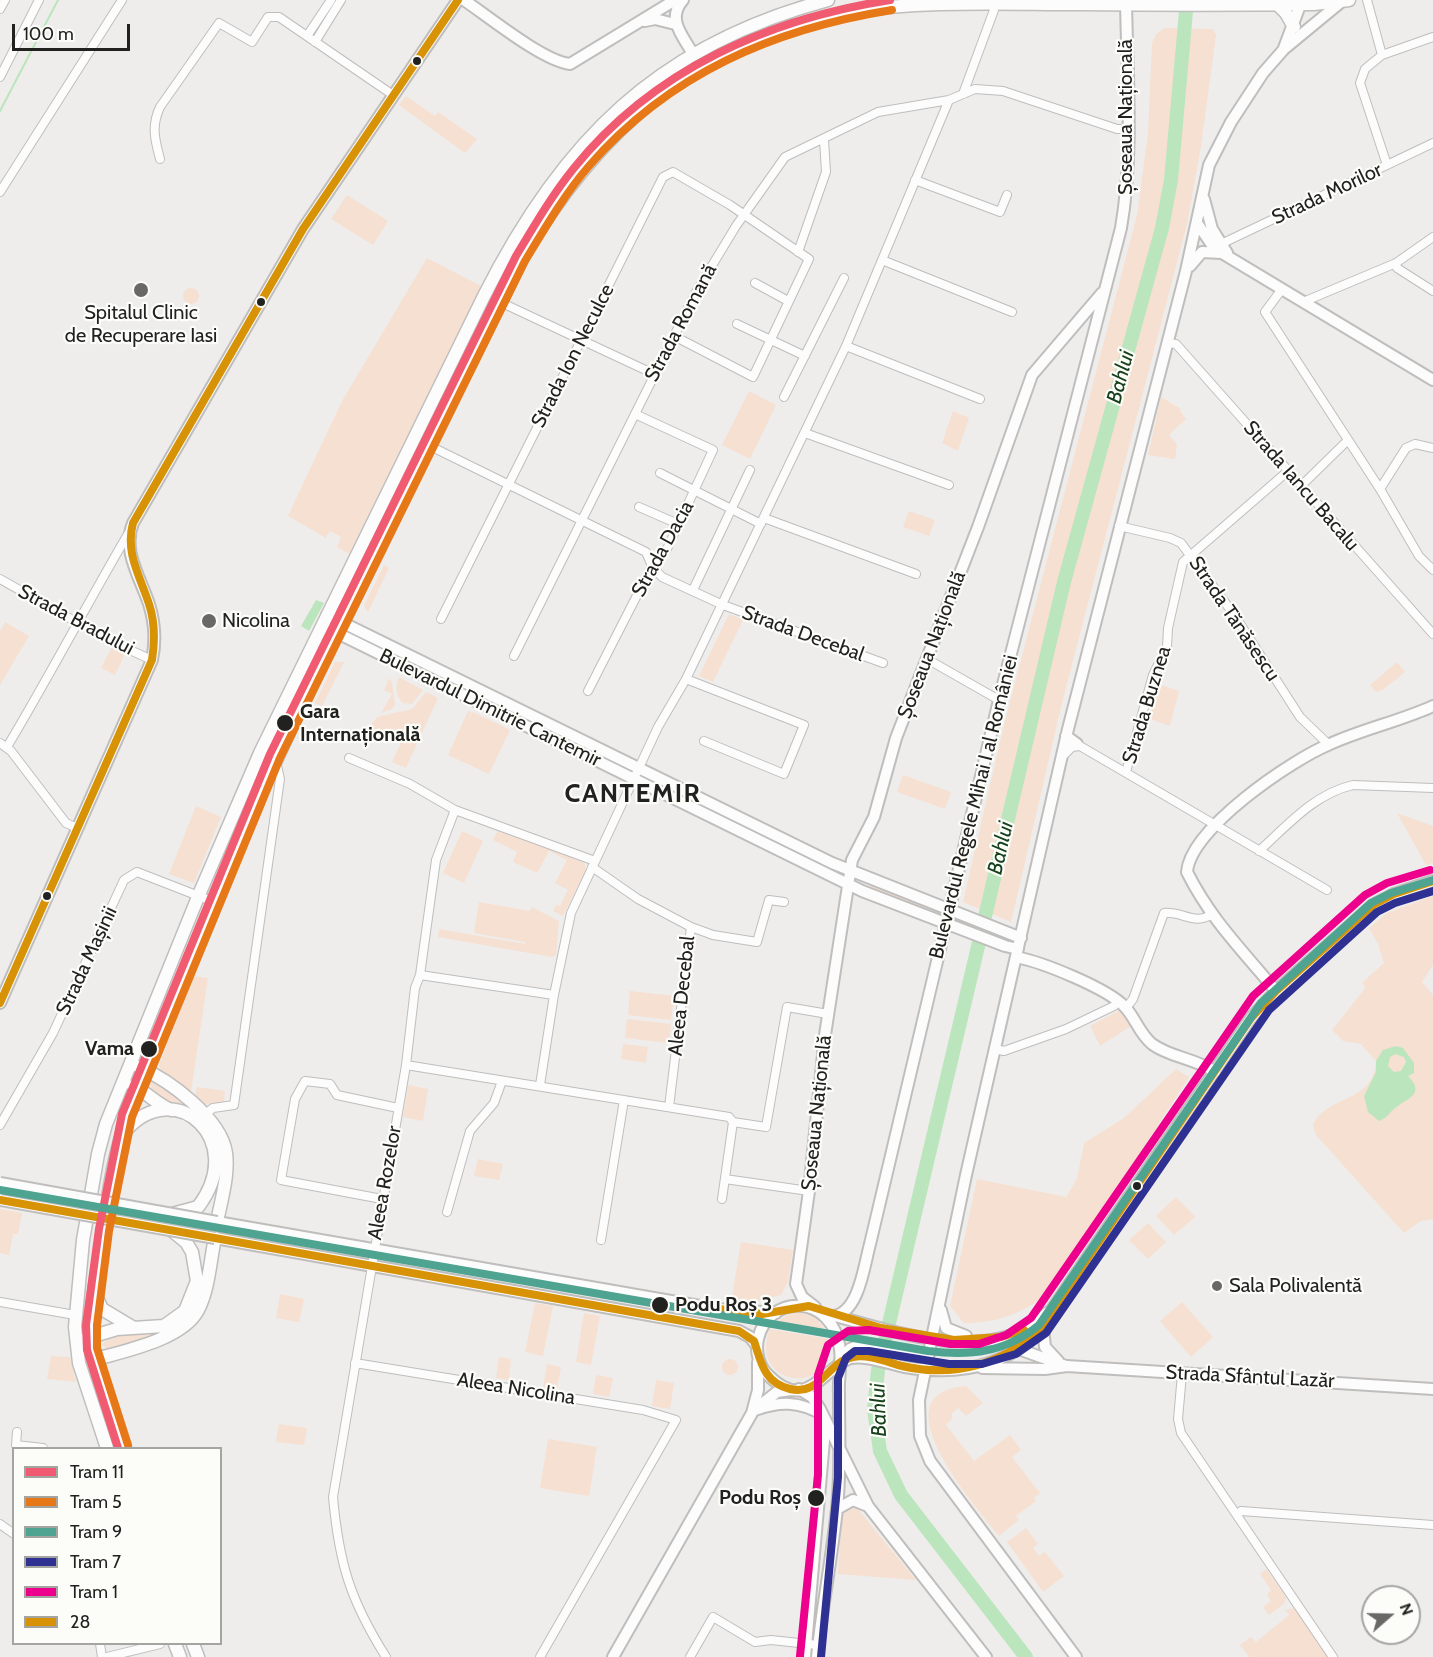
<!DOCTYPE html>
<html>
<head>
<meta charset="utf-8">
<style>
  body { margin:0 }
  #map { position:relative; width:1433px; height:1657px; overflow:hidden; background:#eeedeb; font-family:Cabin,sans-serif }
  canvas { display:block }
  .legend { position:absolute; left:12px; top:1447px; width:210px; height:198px; box-sizing:border-box; background:#fcfcf8; border:2px solid #a4a4a1; margin:0; padding:8px 10px; list-style:none; font-size:18px; color:#21211f }
  .legend li { display:flex; align-items:center; gap:12px; height:30px }
  .legend b { width:30px; border:2px solid #a4a4a1 }
  .north { position:absolute; left:1361px; top:1585px; width:60px; height:60px; box-sizing:border-box; background:#fcfcf8; border:2px solid #a4a4a1; border-radius:50%; rotate:70deg; font-size:16px; font-weight:700; line-height:24px; text-align:center; color:#21211f }
  .north::after { content:''; display:block; margin:auto; width:21px; height:27px; background:#696866; clip-path:polygon(50% 0,100% 100%,50% 72%,0 100%) }
  .scale { position:absolute; left:12px; top:24px; width:118px; height:27px; box-sizing:border-box; border:3px solid #21211f; border-top:0; padding-left:8px; font-size:18px; line-height:21px; white-space:nowrap; color:#21211f; -webkit-text-stroke:4px #fcfcf8; paint-order:stroke }
</style>
</head>
<body>
<div id="map">
<canvas width="1433" height="1657"></canvas>
<ul class="legend">
<li><b style="height:8px;background:#f05b72"></b>Tram 11</li>
<li><b style="height:8px;background:#e77817"></b>Tram 5</li>
<li><b style="height:8px;background:#4ea391"></b>Tram 9</li>
<li><b style="height:8px;background:#2e3092"></b>Tram 7</li>
<li><b style="height:8px;background:#ec008c"></b>Tram 1</li>
<li><b style="height:8px;background:#d79205"></b>28</li>
</ul>
<div class="north">N</div>
<div class="scale">100 m</div>
</div>
<script>
const context = document.querySelector('canvas').getContext('2d');
context.lineJoin = 'round';
function fill(path, color) { context.fillStyle = color; context.fill(path, 'evenodd'); }
function stroke(path, color, width, dash) { context.strokeStyle = color; context.lineWidth = width; context.lineCap = dash ? 'butt' : 'round'; context.setLineDash(dash || []); context.stroke(path); }
function drawText(font, color, halo, rows, align = 'center') {
  context.font = font + ' Cabin,sans-serif'; context.lineWidth = 4.5; context.setLineDash([]); context.textBaseline = 'middle'; context.strokeStyle = halo; context.fillStyle = color; for (const [text, x, y, turn = 0] of rows) {
    context.save(); context.translate(x, y); context.rotate((+turn || 0) * Math.PI / 180); context.textAlign = isNaN(turn) ? turn : align; if (halo) context.strokeText(text, 0, 0); context.fillText(text, 0, 0); context.restore();
  }
}
fill(new Path2D(`
  M1165 28 1213 29 1216 35 1201 146 1187 224 1063 699 1011 922 963 902 1004 725 1137 215 1148 133 1152 43 1156 34Z
  M406 96 435 116 438 112 477 139 465 153 399 105Z
  M347 195 388 221 373 245 331 219Z
  M427 258 481 286 349 554 337 547 341 537 330 531 326 538 288 516 342 401Z
  M183 296a8 8 0 1 1 16 0a8 8 0 1 1-16 0Z
  M749 391 776 405 750 459 722 445Z
  M1161 397 1181 409 1180 411 1186 419 1169 435 1177 444 1175 459 1148 455Z
  M953 411 969 418 958 451 942 443Z
  M909 511 935 520 929 536 903 527Z
  M384 565 389 568 368 612 364 606Z
  M729 614 743 620 713 682 699 676Z
  M5 622 29 636 0 685V631Z
  M361 638 621 764 619 767 360 641Z
  M112 647 125 654 115 675 101 668Z
  M335 662H344L322 706 315 703Z
  M1397 662 1405 672 1384 689 1376 692 1370 685Z
  M399 677 423 690 412 704 403 703C396 697 395 686 399 677Z
  M389 678 392 683 395 704 392 709 381 713 392 694 384 690Z
  M1158 684 1179 691 1170 726 1150 719Z
  M426 692 438 698 406 768 392 762 402 740 378 730 374 737 364 734 377 717 412 709Z
  M468 711 472 712 467 722 473 712 502 726 493 746 502 726 510 730 489 774 448 755Z
  M903 775 951 792 945 809 897 792Z
  M652 779 828 863 826 867 651 782Z
  M196 806 221 817 194 883 169 874Z
  M1397 813 1433 826V863L1426 865Z
  M498 830 577 858 585 864 586 870 563 916 553 911 556 905 560 906 568 890 555 883 567 860 549 851 537 873 513 862 517 852 493 840Z
  M462 831 483 841 464 883 443 873Z
  M871 884 929 907 927 911 870 888Z
  M1433 896V965L1422 982 1433 995V1219L1421 1221 1404 1233 1316 1135 1313 1125C1327 1094 1374 1104 1376 1061L1361 1044 1343 1041 1332 1030 1366 987 1362 983 1384 963 1378 944 1369 928 1387 913Z
  M479 902 530 911 532 907 559 921 556 955 552 957 438 937 439 929 525 944V942L474 933Z
  M193 976 208 978 191 1092 187 1093 161 1072 159 1065Z
  M630 991 674 996 671 1020 628 1015Z
  M1122 1009 1131 1026 1100 1046 1090 1026Z
  M627 1019 671 1024 669 1043 625 1038Z
  M623 1044 648 1047 646 1063 621 1059Z
  M1176 1069 1189 1077 1117 1189 1038 1301C1013 1317 992 1323 964 1323L950 1306 977 1179 1066 1197 1077 1179 1084 1143 1124 1118Z
  M152 1079H157L190 1107C174 1108 158 1100 150 1085Z
  M408 1085 428 1089 423 1121 403 1117Z
  M197 1087 225 1091 224 1102 204 1105 194 1099Z
  M478 1159 503 1164 499 1180 474 1176Z
  M1176 1197 1195 1217 1174 1235 1156 1216Z
  M0 1209 22 1213 18 1234H13L9 1255 0 1253Z
  M1148 1223 1166 1242 1148 1259 1129 1240Z
  M741 1242 793 1250 788 1282 781 1295 743 1305 726 1304 732 1296Z
  M280 1294 304 1299 299 1322 276 1318Z
  M1182 1302 1213 1337 1191 1357 1160 1321Z
  M535 1303 553 1306 543 1356 525 1352Z
  M799 1312 815 1317 825 1330 776 1322 788 1315Z
  M584 1313 600 1316 591 1365 576 1362Z
  M770 1329 829 1339C835 1400 746 1385 770 1329Z
  M118 1333 148 1335 149 1337 108 1350 102 1344Z
  M51 1356 70 1357 76 1382 47 1379Z
  M499 1357 511 1359 509 1380 496 1378Z
  M722 1367a8 8 0 1 1 16 0a8 8 0 1 1-16 0Z
  M547 1364 561 1367 557 1389 543 1387Z
  M596 1375 613 1378 609 1397 593 1394Z
  M656 1380 674 1383 670 1409 652 1406Z
  M966 1386 983 1403 966 1416 958 1408 952 1413V1419L946 1425 974 1461 1010 1435 1021 1450 1012 1457 1040 1493 1034 1498 1036 1501 1016 1516 1019 1520 999 1536C976 1506 875 1393 966 1386Z
  M279 1424 307 1428 304 1445 276 1442Z
  M548 1439 597 1447 589 1496 540 1488Z
  M856 1507 916 1580 838 1574 842 1515 849 1508Z
  M1026 1528 1038 1544 1033 1548 1039 1556 1045 1552 1064 1576 1043 1592 1007 1542Z
  M1266 1569 1286 1597 1284 1604 1269 1615 1263 1607 1271 1601 1267 1594 1271 1590 1260 1574Z
  M1295 1608 1328 1657H1249L1240 1645 1251 1637 1256 1642 1289 1615 1285 1610Z`), '#f6e0d2');
fill(new Path2D(`
  M316 600 324 603 309 631 301 626Z
  M1396 1046 1403 1048 1414 1063V1073L1408 1076C1427 1095 1405 1099 1394 1109 1388 1114 1387 1118 1379 1121L1368 1112 1364 1096 1376 1072V1061L1383 1050ZM1395 1054 1404 1057 1406 1062 1401 1071 1394 1072 1388 1066 1390 1057Z`), '#bbe5bd');
stroke(new Path2D(`
  M0 111 58 0`), '#bbe5bd', 2);
stroke(new Path2D(`
  M1026 1657 901 1495 880 1451 874 1409 878 1370 1064 582 1162 228 1171 180 1187 0`), '#bbe5bd', 14);
const street = new Path2D(`
  M1367 0 1382 55 1365 69 1360 83 1387 165
  M0 9 5 0
  M307 36 331 0
  M315 42 341 0
  M1382 55 1433 37
  M0 77 39 0
  M963 94 994 10 993 3
  M160 159C155 140 151 126 160 107L219 23 252 42 268 17H279L393 95
  M915 180 1000 212 1007 195
  M0 192 122 0
  M1221 244 1433 143
  M798 252 826 172 824 140
  M882 260 1012 312
  M1396 263 1397 268 1433 291
  M755 283 788 301
  M1282 289 1265 312 1380 489 1419 556 1433 570
  M500 302 654 374
  M1303 302 1396 263 1433 237
  M737 324 805 356
  M1168 343 1176 344 1433 634
  M846 346 980 399
  M784 397 844 278
  M805 433 949 485
  M430 446 646 552 652 566 662 577 723 605 883 663
  M660 473 761 524
  M1301 486 1347 441
  M1380 489 1406 448 1415 444 1433 448
  M639 507 678 524
  M764 518 916 574
  M1119 526 1170 538 1181 543 1235 616 1300 717 1328 744
  M0 579 110 641 152 660
  M693 590 750 470
  M441 619 663 177 673 172 730 205 809 259 753 377 674 336
  M514 656 696 292 736 226 785 157 878 112 949 100 975 89 1003 91 1117 129H1128
  M927 659 999 700
  M686 679 804 725 784 774 704 741
  M588 691 652 566 667 549 713 450 635 414
  M0 743 11 751 66 823 77 828
  M7 747C49 677 87 604 128 534
  M1063 756 1072 747 1080 746 1327 890
  M349 758 410 784 455 810 595 861
  M1126 772 1153 675 1167 647 1168 628 1183 562 1288 471
  M1259 851C1288 825 1314 794 1353 785L1433 788
  M592 867 638 899 691 927 669 1107
  M691 927 713 935 757 942 769 900 784 902
  M420 975 554 995
  M1126 1008 1133 999 1164 913C1182 911 1195 926 1212 914
  M995 1049 1004 1051 1066 1029 1114 1006 1118 1001
  M406 1065 729 1117 733 1122 766 1127 787 1007 828 1014
  M540 1085 554 995 571 913 658 727 686 679 846 346 949 100
  M204 1115 213 1108 234 1105 280 779 276 761
  M0 1125 53 1033 124 880 137 872 214 902
  M725 1179 809 1191
  M382 1199 281 1180 295 1099 305 1081 330 1084 337 1095 398 1108
  M722 1199 733 1122
  M447 1212 470 1131 494 1103 502 1081
  M601 1240 624 1100
  M0 1302 75 1315
  M355 1363 643 1410 676 1420 540 1657
  M1182 1374 1178 1419 1181 1433 1333 1657
  M17 1432 16 1445 43 1448
  M1238 1514 1241 1511 1433 1525
  M0 1524 14 1534
  M100 1644 102 1657
  M107 1657 160 1644
  M386 1657C350 1600 339 1563 333 1497L406 1065 415 988 420 975 436 860 455 810
  M690 1657 713 1617 755 1642 771 1640 818 1645`);
const secondary = new Path2D(`
  M464 0C489 17 543 61 570 64L675 0
  M683 0C666 19 683 36 693 54
  M645 21 655 19 675 24
  M1284 48 1302 0
  M1204 199 1212 229 1227 253
  M1197 223 1214 248 1222 253 1433 380
  M1190 266 1202 252 1221 253
  M327 615 832 863 1021 938
  M323 626 862 891 1005 946 1018 949
  M1066 736 1077 744
  M1016 957C1042 962 1107 988 1125 1007 1136 1019 1139 1033 1152 1044 1171 1058 1195 1058 1215 1072
  M1276 991C1243 951 1211 920 1187 872 1190 829 1291 760 1330 744 1363 729 1400 721 1433 706
  M0 1003 152 660C156 641 155 623 149 604 140 577 122 551 133 523L303 229 458 0
  M217 1222 717 1309 776 1313
  M215 1238 739 1331 750 1337 757 1346
  M815 1307 802 1297 796 1284 809 1191 825 1035 852 860 874 817 896 738 978 527 1032 375 1102 293
  M941 1310 946 1328 966 1336
  M834 1316C859 1312 864 1266 870 1244L999 700 1121 228C1134 153 1127 76 1126 0
  M835 1316C892 1331 969 1358 1027 1329 1035 1325 1041 1318 1048 1312
  M1043 1328 1045 1347 1058 1361
  M993 1340 1066 1366
  M840 1361 850 1349 860 1345 927 1358
  M982 1368 1045 1369 1067 1366 1433 1389
  M799 1389 812 1397 820 1409 868 1506 986 1657
  M758 1407 777 1392 791 1390
  M755 1410C780 1401 799 1401 823 1415
  M837 1509 853 1500 868 1506
  M613 1657 752 1413 758 1390V1362
  M805 1657 825 1429 823 1418
  M817 1657C822 1607 832 1558 837 1508 841 1470 839 1432 839 1394 838 1379 842 1363 840 1349 832 1292 768 1294 758 1339 755 1352 759 1367 769 1376 806 1413 823 1369 850 1358 867 1355 889 1364 905 1367 964 1377 1024 1365 1053 1308L1251 1018 1276 991 1373 905 1394 894 1433 881
  M1076 1657 930 1461 920 1436 919 1400 966 1175 1068 729 1186 271 1209 165 1231 122 1263 73 1284 49 1341 2`);
const primary = new Path2D(`
  M1277 4 1286 13 1294 27
  M139 1067C169 1080 221 1118 226 1153 229 1175 221 1201 217 1222
  M133 1086C147 1092 156 1104 171 1110
  M126 1130C175 1075 249 1140 198 1207L172 1214
  M95 1294 102 1309 132 1327
  M87 1338 117 1329 164 1326 185 1311 197 1281 192 1252 186 1242 170 1229
  M96 1359C125 1351 183 1339 198 1310 209 1289 210 1261 215 1238
  M107 1448 79 1363 75 1327 83 1240 98 1154 106 1124 198 897 260 753 484 296C562 141 658 45 828 0
  M125 1448C113 1413 94 1375 92 1337 90 1310 96 1281 100 1254 106 1214 110 1172 122 1134 138 1080 163 1029 183 977 280 732 404 497 521 260 597 129 697 42 849 12 923 0 1003 4 1079 4 1157 5 1236 5 1314 4L1349 0
  M175 1644 180 1657
  M193 1644 198 1657`);
stroke(street, '#bfbebd', 10);
stroke(secondary, '#bfbebd', 14);
stroke(primary, '#bfbebd', 15);
stroke(street, '#fcfcfc', 8);
stroke(secondary, '#fcfcfc', 10);
stroke(primary, '#fcfcfc', 12);
const secondaryBridge = new Path2D(`
  M0 1183 217 1222
  M0 1200 215 1238`);
stroke(secondaryBridge, '#bfbebd', 14, []);
stroke(secondaryBridge, '#fcfcfc', 10);
stroke(new Path2D(`
  M0 1003 152 660C155 641 155 622 149 604 140 576 125 553 133 523L303 229 458 0
  M0 1200 739 1331 754 1341C761 1362 764 1383 790 1389 821 1396 827 1362 853 1357 869 1354 887 1362 902 1366 954 1378 1004 1365 1041 1327L1251 1018 1276 991 1373 905 1394 894 1433 881
  M710 1308 762 1314 809 1306 881 1328 954 1340 1001 1337 1024 1330`), '#d79205', 8);
stroke(new Path2D(`
  M118 1448 87 1350 86 1325 99 1229 122 1114 270 754 516 256C534 226 552 195 574 168 653 70 768 19 890 0`), '#f05b72', 8);
stroke(new Path2D(`
  M128 1445 97 1348V1325L109 1231 132 1117 280 758 525 261C545 228 564 195 589 166 669 74 773 29 892 10`), '#e77817', 8);
stroke(new Path2D(`
  M0 1190 928 1351C970 1356 1005 1353 1039 1325L1261 1003 1371 903 1391 893 1433 880`), '#4ea391', 8);
stroke(new Path2D(`
  M821 1657 838 1477V1378L846 1358 855 1351H869L949 1364H982L1016 1354 1046 1333 1269 1010 1377 912 1395 903 1433 891`), '#2e3092', 8);
stroke(new Path2D(`
  M800 1656 818 1475V1375L828 1345 848 1331 869 1330 951 1344H979L1006 1335 1031 1318 1253 996 1365 895 1387 883 1430 870`), '#ec008c', 8);
for (const [x, y, r, color] of [
  [417,61,5,"#21211f"],
  [141,290,8,"#696866"],
  [261,302,5,"#21211f"],
  [209,621,8,"#696866"],
  [285,723,9,"#21211f"],
  [47,896,5,"#21211f"],
  [149,1049,9,"#21211f"],
  [1137,1186,5,"#21211f"],
  [1217,1286,6,"#696866"],
  [660,1305,9,"#21211f"],
  [816,1498,9,"#21211f"]
]) { const dot = new Path2D(); dot.arc(x, y, r, 0, 2 * Math.PI); context.fillStyle = color; context.fill(dot); stroke(dot, '#fcfcf8', 2); }
drawText('20px', '#21211f', '#fcfcf8', [
  ["Șoseaua Națională",1126,117,-90],
  ["Strada Morilor",1327,194,-25],
  ["Strada Romană",681,323,-62],
  ["Strada Ion Neculce",573,356,-63],
  ["Strada Iancu Bacalu",1301,486,49],
  ["Strada Dacia",663,549,-61],
  ["Strada Tănăsescu",1234,619,56],
  ["Strada Bradului",76,620,28],
  ["Strada Decebal",803,634,20],
  ["Șoseaua Națională",932,645,-69],
  ["Strada Buznea",1147,705,-73],
  ["Bulevardul Dimitrie Cantemir",490,708,26],
  ["Bulevardul Regele Mihai I al României",974,807,-76],
  ["Strada Mașinii",87,961,-65],
  ["Aleea Decebal",682,996,-84],
  ["Șoseaua Națională",817,1113,-84],
  ["Aleea Rozelor",385,1183,-80],
  ["Strada Sfântul Lazăr",1250,1377,3],
  ["Aleea Nicolina",516,1389,9]
]);
drawText('20px', '#21211f', '#fcfcf8', [
  ["Spitalul Clinic",141,313,"center"],
  ["de Recuperare Iasi",141,336,"center"],
  ["Nicolina",222,621],
  ["Sala Polivalentă",1229,1286]
], 'left');
drawText('bold 20px', '#21211f', '#fcfcf8', [
  ["Gara",300,712],
  ["Internațională",300,735],
  ["Vama",134,1049,"right"],
  ["Podu Roș 3",675,1305],
  ["Podu Roș",801,1498,"right"]
], 'left');
drawText('italic 21px', '#15401b', '#fcfcf8', [
  ["Bahlui",1121,377,-75],
  ["Bahlui",1001,848,-77],
  ["Bahlui",879,1410,-92]
]);
context.letterSpacing = '1.5px';
drawText('bold 26px', '#21211f', '#fcfcf8', [
  ["CANTEMIR",633,794]
]);
context.letterSpacing = '0px';
</script>
</body>
</html>
